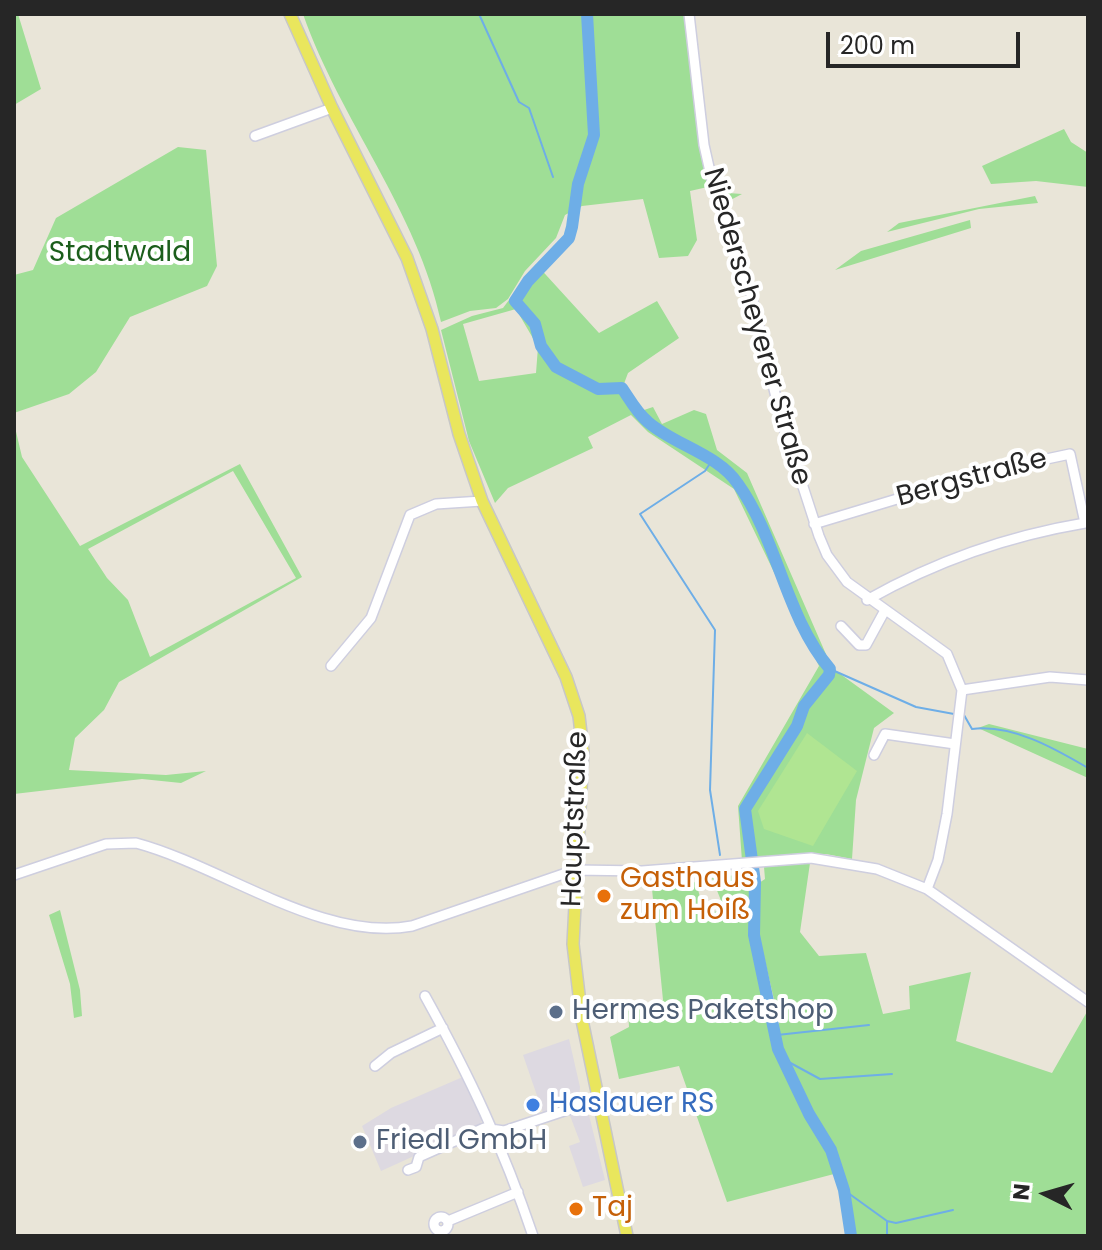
<!DOCTYPE html>
<html>
<head>
<meta charset="utf-8">
<style>
  body { margin:0 }
  #map { position:relative; width:1102px; height:1250px; overflow:hidden; background:#e9e5d8; font-family:Poppins,sans-serif }
  canvas { display:block }
  .frame { position:absolute; inset:0; border:16px solid #262626; pointer-events:none }
  .north { position:absolute; left:1006px; top:1154px; width:80px; height:80px; -webkit-text-stroke:6px #fff; paint-order:stroke; rotate:275deg; font-size:22px; font-weight:700; line-height:32px; text-align:center; color:#262626 }
  .north::after { content:''; display:block; margin:auto; width:28px; height:36px; background:#262626; clip-path:polygon(50% 0,100% 100%,50% 72%,0 100%) }
  .scale { position:absolute; left:826px; top:32px; width:194px; height:36px; box-sizing:border-box; border:4px solid #262626; border-top:0; padding-left:10px; font-size:24px; line-height:28px; white-space:nowrap; color:#262626; -webkit-text-stroke:6px #fff; paint-order:stroke }
</style>
</head>
<body>
<div id="map">
<canvas width="1102" height="1250"></canvas>
<div class="frame"></div>
<div class="north">N</div>
<div class="scale">200 m</div>
</div>
<script>
const context = document.querySelector('canvas').getContext('2d');
context.lineJoin = 'round';
function fill(path, color) { context.fillStyle = color; context.fill(path, 'evenodd'); }
function stroke(path, color, width, dash) { context.strokeStyle = color; context.lineWidth = width; context.lineCap = dash ? 'butt' : 'round'; context.setLineDash(dash || []); context.stroke(path); }
function drawText(font, color, halo, rows, align = 'center') {
  context.font = font + ' Poppins,sans-serif'; context.lineWidth = 8; context.setLineDash([]); context.textBaseline = 'middle'; context.strokeStyle = halo; context.fillStyle = color; for (const [text, x, y, turn = 0] of rows) {
    context.save(); context.translate(x, y); context.rotate((+turn || 0) * Math.PI / 180); context.textAlign = isNaN(turn) ? turn : align; if (halo) context.strokeText(text, 0, 0); context.fillText(text, 0, 0); context.restore();
  }
}
fill(new Path2D(`
  M569 1039 580 1087 579 1101 543 1113 523 1055Z
  M465 1076 483 1119 478 1127 381 1171 362 1126 391 1108Z
  M578 1111 589 1115 605 1180 583 1187 569 1146 580 1142 569 1113Z`), '#ddd9e1');
fill(new Path2D(`
  M14 14H18L41 89 14 105Z
  M303 14H689L704 145 714 192 742 194 719 206 712 186 690 191 697 240 688 256 659 258 643 199 582 206 565 215 556 238 525 271 508 299 496 308 470 311 441 322C418 212 340 120 303 14Z
  M1064 129 1071 142 1088 153V187L1036 181 991 184 982 166Z
  M178 147 206 150 217 266 207 286 130 317 96 372 69 394 14 413V275L33 270 56 218Z
  M1035 196 1038 203 979 209 887 232 899 223Z
  M970 220 971 228 835 270 861 251Z
  M536 264 599 333 657 301 679 338 628 373 622 389 638 412 653 407 662 424 694 410 706 414 717 450 747 473 832 668 894 713 874 728 856 800 852 859 826 854 742 861 738 806 819 666 734 489 648 432 631 415 588 437 593 448 508 488 495 503 469 441 441 330 472 316 503 308ZM516 309 538 347 536 373 479 381 463 324Z
  M14 423 22 457 80 546 240 464 302 577 119 682 104 710 75 738 69 770 166 775 206 771 181 783 142 779 14 794ZM233 471 296 578 150 657 128 600 107 578 88 549Z
  M989 724 1088 749V778L978 728Z
  M810 863 800 932 819 956 866 953 883 1014 910 1009 909 986 971 972 956 1041 1052 1073 1088 1010V1236H854L831 1150 809 1114 778 1049 779 1021 759 935V883L765 879 764 867Z
  M751 873V930L773 1039 806 1115 828 1150 834 1174 727 1202 679 1066 619 1079 610 1037 629 1027 628 1011 663 1000 652 889 696 882 705 916 724 908 712 878Z
  M60 910 80 990 82 1016 74 1018 70 984 49 915Z`), '#9fde96');
fill(new Path2D(`
  M807 733 857 771 813 846 764 829 758 811Z`), '#b0e592');
stroke(new Path2D(`
  M479 14 519 102 529 108 553 177
  M711 462 705 471 640 514 715 630 710 790 720 855
  M830 669 916 707 954 714
  M964 715 972 729C1012 724 1054 748 1088 768
  M777 1035 869 1025
  M785 1060 820 1079 892 1074
  M844 1190 887 1221 896 1223 953 1210
  M887 1236V1221`), '#6eaee7', 2);
stroke(new Path2D(`
  M587 14 594 135 578 184 572 227 569 238 528 281 515 301 535 324 541 346 556 367 598 389 622 388C630 400 637 413 648 422 674 445 718 454 738 484 778 540 785 616 830 669L829 675 804 706 797 726 745 809 755 882 754 935 778 1049 809 1114 831 1150 844 1190 851 1236`), '#6eaee7', 12);
const minor = new Path2D(`
  M689 14 704 145 713 185 751 294 782 422 819 536 827 555 847 582 947 654 962 690 947 814 938 860 927 889
  M255 136 332 108
  M814 524 990 471 1070 454 1085 523C1007 536 936 561 867 600
  M841 626 859 645H866L884 612
  M331 666 371 618 410 515 436 504 482 501
  M962 690 1050 677 1088 680
  M874 755 885 734 955 744
  M14 875 106 844 136 843C222 866 324 943 412 926L575 870 642 871 811 858 877 869 927 889 1088 1002
  M425 996C470 1077 503 1147 533 1236
  M375 1066 391 1053 443 1028
  M408 1170 416 1167 419 1157 484 1128 504 1131 597 1100
  M434 1224a7 7 0 1 1 14 0a7 7 0 1 1-14 0Z
  M448 1221 518 1192`);
const major = new Path2D(`
  M290 14 332 108 407 258 432 329 459 434 482 501 566 677 579 716 583 751 573 944 582 1020 627 1236`);
stroke(minor, '#cecedf', 12);
stroke(major, '#c7c7c7', 14);
stroke(minor, '#fff', 9);
stroke(major, '#e9e65d', 11);
for (const [x, y, r, color] of [
  [604,896,8,"#e8710a"],
  [556,1012,8,"#5c6f8a"],
  [533,1105,8,"#3f7fe0"],
  [360,1142,8,"#5c6f8a"],
  [576,1209,8,"#e8710a"]
]) { const dot = new Path2D(); dot.arc(x, y, r, 0, 2 * Math.PI); context.fillStyle = color; context.fill(dot); stroke(dot, '#fff', 3); }
drawText('28px', '#1c5e1c', '#fff', [
  ["Stadtwald",120,254]
]);
drawText('28px', '#262626', '#fff', [
  ["Niederscheyerer Straße",756,327,74],
  ["Bergstraße",972,479,-15],
  ["Hauptstraße",576,819,-88]
]);
drawText('28px', '#c56008', '#fff', [
  ["Gasthaus",620,880],
  ["zum Hoiß",620,912],
  ["Taj",592,1209]
], 'left');
drawText('28px', '#4e5e75', '#fff', [
  ["Hermes Paketshop",572,1012],
  ["Friedl GmbH",376,1142]
], 'left');
drawText('28px', '#366cbe', '#fff', [
  ["Haslauer RS",549,1105]
], 'left');
</script>
</body>
</html>
